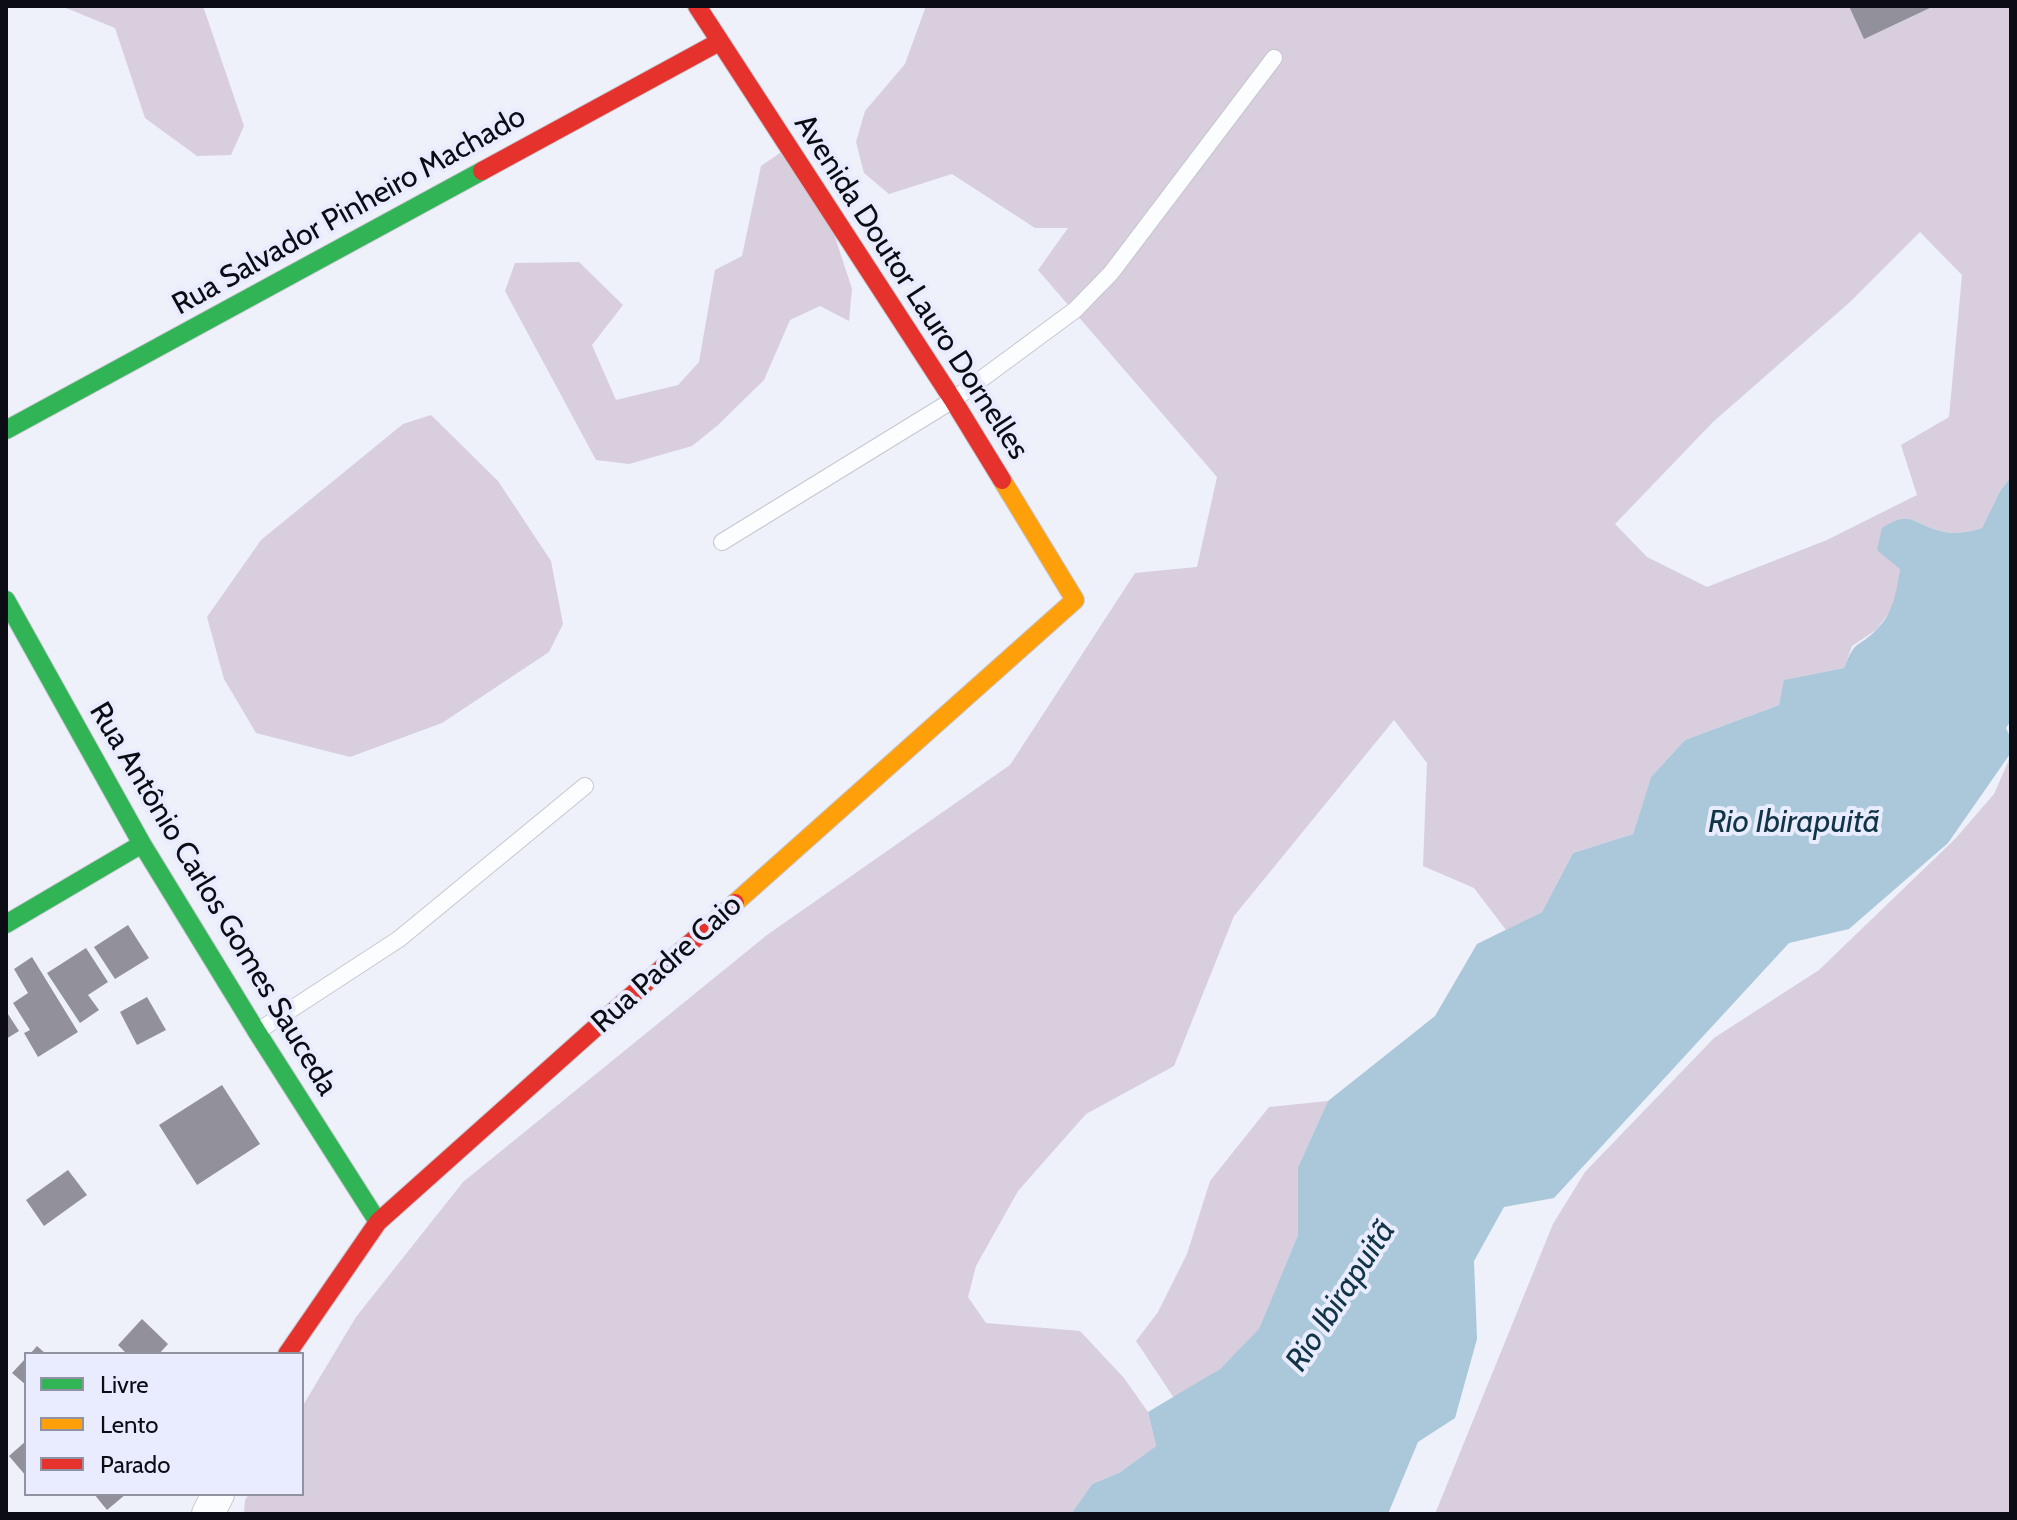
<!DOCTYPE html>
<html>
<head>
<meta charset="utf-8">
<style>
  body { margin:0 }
  #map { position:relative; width:2017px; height:1520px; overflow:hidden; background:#eef0fa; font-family:Cabin,sans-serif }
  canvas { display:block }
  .frame { position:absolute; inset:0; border:8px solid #0b0c14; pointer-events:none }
  .legend { position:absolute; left:24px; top:1352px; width:280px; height:144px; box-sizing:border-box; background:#e9ecff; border:2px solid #9092a1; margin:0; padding:10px 14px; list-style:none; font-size:24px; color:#0b0c14 }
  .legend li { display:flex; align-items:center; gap:16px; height:40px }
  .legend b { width:40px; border:2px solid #9092a1 }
</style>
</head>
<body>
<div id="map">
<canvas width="2017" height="1520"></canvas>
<div class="frame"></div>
<ul class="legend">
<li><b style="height:10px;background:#30b455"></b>Livre</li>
<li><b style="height:10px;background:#ff9f0a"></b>Lento</li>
<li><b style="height:10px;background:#e5322d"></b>Parado</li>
</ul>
</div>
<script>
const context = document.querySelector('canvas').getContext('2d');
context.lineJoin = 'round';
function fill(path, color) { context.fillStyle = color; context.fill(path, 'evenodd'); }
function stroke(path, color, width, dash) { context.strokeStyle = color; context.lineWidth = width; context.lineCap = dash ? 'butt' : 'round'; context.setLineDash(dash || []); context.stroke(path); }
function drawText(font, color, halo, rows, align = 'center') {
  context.font = font + ' Cabin,sans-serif'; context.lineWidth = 8; context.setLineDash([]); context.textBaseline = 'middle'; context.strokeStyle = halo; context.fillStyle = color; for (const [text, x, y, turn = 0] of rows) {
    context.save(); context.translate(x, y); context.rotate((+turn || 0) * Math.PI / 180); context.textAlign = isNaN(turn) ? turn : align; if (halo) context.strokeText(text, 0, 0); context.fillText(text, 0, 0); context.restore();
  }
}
fill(new Path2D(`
  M61 6H203L244 126 231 155 197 156 145 118 115 28Z
  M926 6H2011V477L2000 491 1982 528C1966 533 1954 535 1937 530 1911 522 1911 510 1883 528L1900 569 1894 606 1876 630 1852 646 1844 668 1785 680 1779 705 1685 740 1651 777 1633 834 1573 853 1542 912 1506 930 1474 888 1423 866 1427 763 1394 720 1234 916 1174 1066 1086 1114 1018 1191 976 1266 968 1297 986 1323 1080 1331 1124 1378 1148 1412 1156 1446 1119 1473 1092 1484 1071 1514H244L245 1500 249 1494H302V1407L356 1317 463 1182 767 935 1010 765 1135 573 1197 567 1217 477 1038 270 1068 228H1035L952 174 889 194 864 173 856 142 865 111 905 64ZM1920 232 1962 275 1949 417 1901 445 1917 495 1827 540 1707 587 1647 557 1615 524 1713 422 1850 302Z
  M787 148 823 200 852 289 849 321 820 306 790 320 764 380 718 425 692 446 629 464 596 460 505 291 515 263 579 262 623 305 592 345 616 400 678 385 699 362 715 270 742 256 761 166Z
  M431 415 498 481 551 561 563 624 549 652 442 723 350 757 256 733 224 679 207 617 261 540 403 424Z
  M2011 755V1514H1435L1553 1224 1585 1172 1714 1038 1819 970 1955 839 1994 794Z
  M1328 1101 1298 1167V1235L1259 1330 1220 1369 1174 1398 1136 1341 1158 1312 1187 1254 1210 1181 1269 1107Z`), '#d8cede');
fill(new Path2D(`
  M2011 477V721L2006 728 2011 739 2010 754 1948 843 1849 929 1789 943 1554 1198 1504 1207 1474 1261 1477 1339 1455 1418 1418 1442 1388 1514H1071L1092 1484 1119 1473 1156 1446 1148 1412 1220 1369 1259 1329 1298 1235V1167L1328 1101 1435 1016 1477 944 1542 912 1573 853 1633 834 1651 777 1685 740 1779 705 1784 680 1844 668C1856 637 1858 649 1877 629 1894 612 1896 592 1900 569L1877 550 1882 528C1911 510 1910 522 1937 530 1953 535 1966 533 1982 528L2000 491Z`), '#abc7da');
fill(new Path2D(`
  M1849 6H1934L1864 39Z
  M128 925 149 958 115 979 94 947Z
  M86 948 108 982 88 995 99 1010 80 1023 47 973Z
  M32 957 78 1032 38 1057 24 1033 30 1030 13 1003 28 993 14 969Z
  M147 997 166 1030 137 1045 120 1012Z
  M6 1011 19 1031 6 1039Z
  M222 1085 260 1144 197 1185 159 1125Z
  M68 1170 87 1195 44 1226 26 1200Z
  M142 1319 168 1344 159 1354H127L118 1345Z
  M37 1346 46 1354H30Z
  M26 1358V1385L12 1373Z
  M26 1441V1476L9 1456Z
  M94 1494H126L107 1510Z`), '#92909a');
const lane = new Path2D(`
  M722 542 953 400 1075 310 1111 273 1274 58
  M258 1031 399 939 585 786`);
const street = new Path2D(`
  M208 1514 218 1494`);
const fast = new Path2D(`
  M6 430 482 171
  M6 600 142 844 257 1032 378 1222
  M6 924 142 844`);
const slow = new Path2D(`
  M735 903 1075 600 1002 480`);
const jam = new Path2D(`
  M697 6 953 400 1002 480
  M482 171 719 42
  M287 1354 378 1222 735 903`);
stroke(lane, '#c6c7d0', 18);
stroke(street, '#c6c7d0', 34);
stroke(fast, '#c6c7d0', 20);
stroke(slow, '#c6c7d0', 20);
stroke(jam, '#c6c7d0', 20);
stroke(lane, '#fcfdfe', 16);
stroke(street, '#fcfdfe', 32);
stroke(fast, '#30b455', 18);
stroke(slow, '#ff9f0a', 18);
stroke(jam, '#e5322d', 18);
drawText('30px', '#0b0c14', '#e9ecff', [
  ["Rua Salvador Pinheiro Machado",349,211,-29],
  ["Avenida Doutor Lauro Dornelles",911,287,57],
  ["Rua Antônio Carlos Gomes Sauceda",213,899,59],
  ["Rua Padre Caio",667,964,-42]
]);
drawText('italic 32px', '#113446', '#e9ecff', [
  ["Rio Ibirapuitã",1794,823],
  ["Rio Ibirapuitã",1341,1296,-57]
]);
</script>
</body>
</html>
